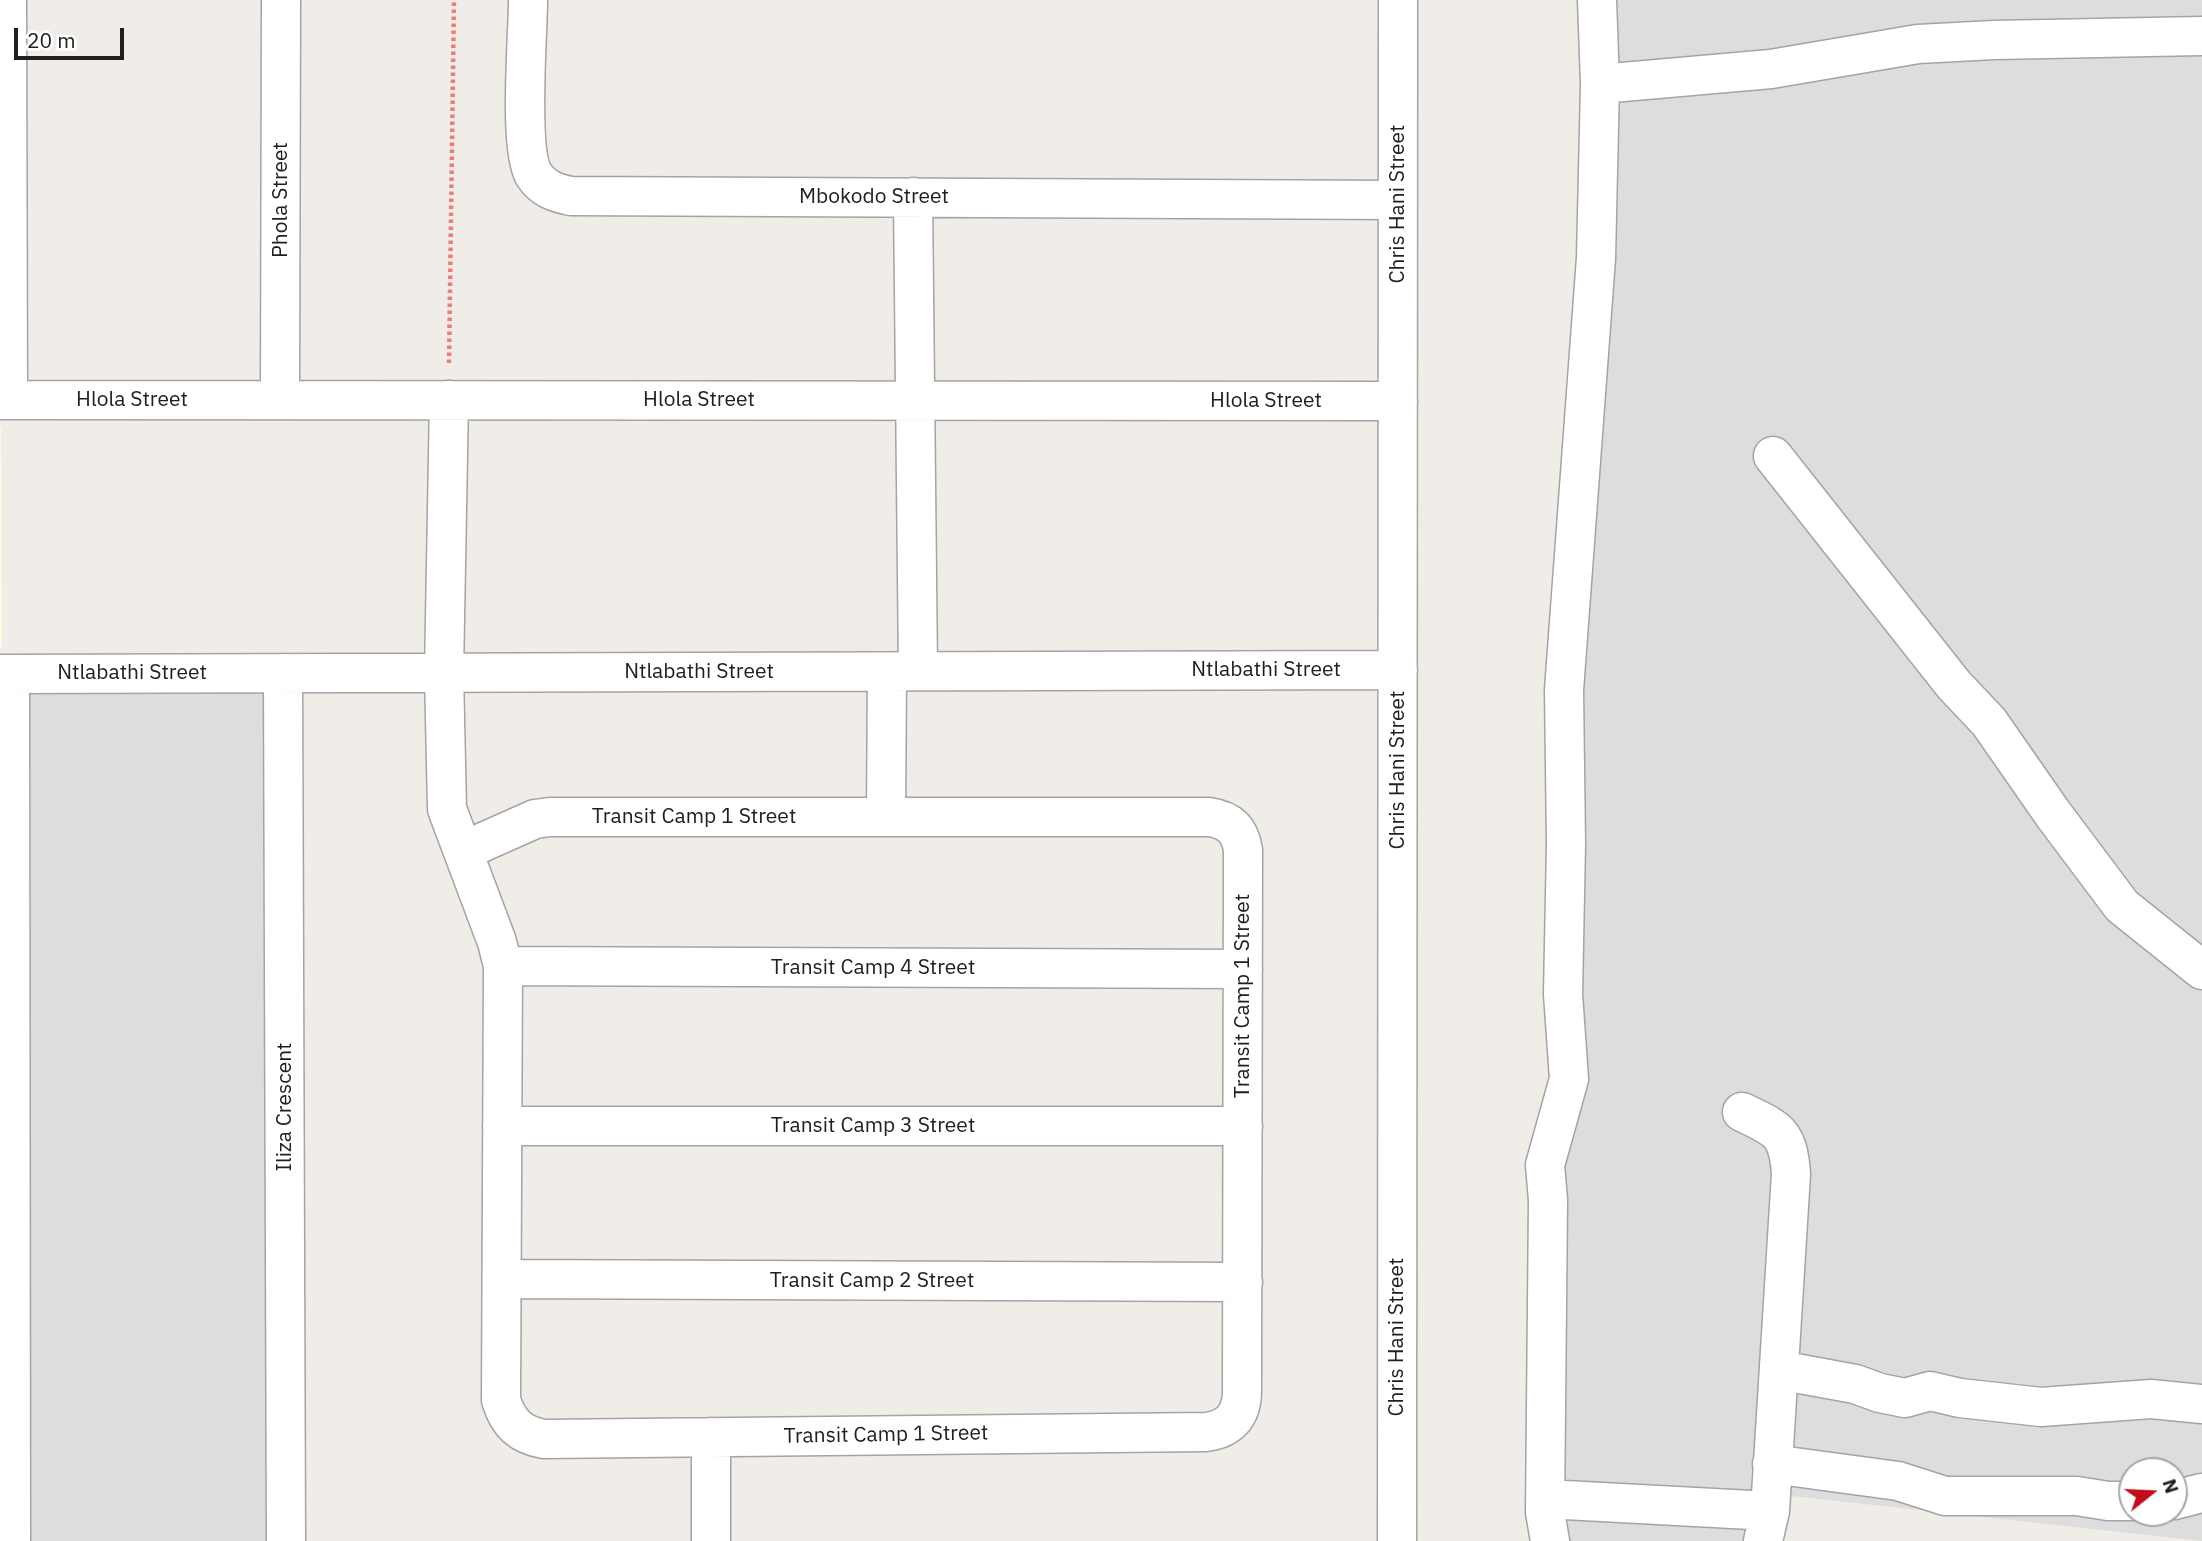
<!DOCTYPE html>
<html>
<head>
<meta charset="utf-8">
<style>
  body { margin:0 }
  #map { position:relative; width:2202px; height:1541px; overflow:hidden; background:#f0ece7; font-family:"IBM Plex Sans",sans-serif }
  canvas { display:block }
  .north { position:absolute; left:2118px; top:1457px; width:70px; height:70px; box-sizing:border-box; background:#fff; border:2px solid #a6a6a6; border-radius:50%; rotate:72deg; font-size:19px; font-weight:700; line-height:28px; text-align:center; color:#202020 }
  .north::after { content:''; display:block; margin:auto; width:24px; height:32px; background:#c20e1a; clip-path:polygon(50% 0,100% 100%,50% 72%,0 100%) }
  .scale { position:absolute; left:14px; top:28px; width:110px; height:32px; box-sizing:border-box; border:4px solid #202020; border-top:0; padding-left:9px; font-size:21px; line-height:24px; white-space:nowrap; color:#202020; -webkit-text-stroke:5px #fff; paint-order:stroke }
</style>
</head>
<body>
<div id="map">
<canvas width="2202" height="1541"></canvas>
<div class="north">N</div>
<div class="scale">20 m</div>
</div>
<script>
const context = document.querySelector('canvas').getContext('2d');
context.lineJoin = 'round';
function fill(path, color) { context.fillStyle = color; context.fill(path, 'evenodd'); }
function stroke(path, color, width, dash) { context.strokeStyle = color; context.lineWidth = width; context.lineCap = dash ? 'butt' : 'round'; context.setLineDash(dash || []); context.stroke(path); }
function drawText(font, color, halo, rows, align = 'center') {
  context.font = font + ' "IBM Plex Sans",sans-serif'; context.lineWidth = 5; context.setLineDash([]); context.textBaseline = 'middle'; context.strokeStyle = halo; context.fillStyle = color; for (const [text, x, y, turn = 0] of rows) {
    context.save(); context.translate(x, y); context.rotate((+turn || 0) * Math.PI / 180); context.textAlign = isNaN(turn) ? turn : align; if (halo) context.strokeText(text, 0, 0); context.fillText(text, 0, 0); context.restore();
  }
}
fill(new Path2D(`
  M1594 0H2202V1541L1792 1496 1765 1505 1756 1541H1548L1567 1077ZM2132 1471H2174V1513H2132Z
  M285 671 290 1541H0V672Z`), '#dedddd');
fill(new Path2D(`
  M0 428H1L2 647H0Z`), '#fdfbe2');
const minor = new Path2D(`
  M7 0 8 400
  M528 0C528 36 518 149 534 175 543 189 556 193 571 196L1398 200
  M1600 84 1771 69 1918 44 1994 40 2202 36
  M913 197 918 671
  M0 400 1398 401
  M280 400 281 0
  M449 400 444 673 447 809 497 942 503 966 501 1400C508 1423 520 1435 544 1439L1206 1432C1230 1429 1242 1415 1242 1391L1243 850C1240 830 1230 820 1209 817H550L535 819 463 851
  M1773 456 1954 685 1989 722 2053 814 2122 906 2202 970
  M283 673 286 1541
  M0 674 1398 670
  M10 674 11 1541
  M886 817 887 672
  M503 966 1243 969
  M1742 1112C1778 1129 1788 1132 1791 1174L1770 1511 1763 1541
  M502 1126H1243
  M502 1279 1243 1282
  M1779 1370 1855 1384 1880 1393 1905 1398 1930 1391 1960 1398 2041 1407 2151 1399 2202 1404
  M1772 1464 1898 1481 1945 1496H2077L2108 1501H2132
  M1546 1499 1770 1511
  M2174 1500 2202 1493
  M711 1541V1437
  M1397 1541 1398 0
  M1550 1541 1545 1512 1548 1200 1545 1165 1569 1079 1563 994 1566 844 1564 690 1596 258 1600 84 1597 0`);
stroke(minor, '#a4a4a4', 41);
stroke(new Path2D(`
  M449 363 454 0`), '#f17b77', 4.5, [3.5, 3.5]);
stroke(minor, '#fff', 38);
drawText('21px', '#202020', '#fff', [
  ["Mbokodo Street",874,197],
  ["Phola Street",281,200,-90],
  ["Chris Hani Street",1398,204,-90],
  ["Hlola Street",132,400],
  ["Hlola Street",699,400],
  ["Hlola Street",1266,401],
  ["Ntlabathi Street",1266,670],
  ["Ntlabathi Street",699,672],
  ["Ntlabathi Street",132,673],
  ["Chris Hani Street",1398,770,-90],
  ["Transit Camp 1 Street",694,817],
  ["Transit Camp 4 Street",873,968],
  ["Transit Camp 1 Street",1243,996,-90],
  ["Iliza Crescent",285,1107,-90],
  ["Transit Camp 3 Street",873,1126],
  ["Transit Camp 2 Street",872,1281],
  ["Chris Hani Street",1397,1337,-90],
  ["Transit Camp 1 Street",886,1435,-1]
]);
</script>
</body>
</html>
